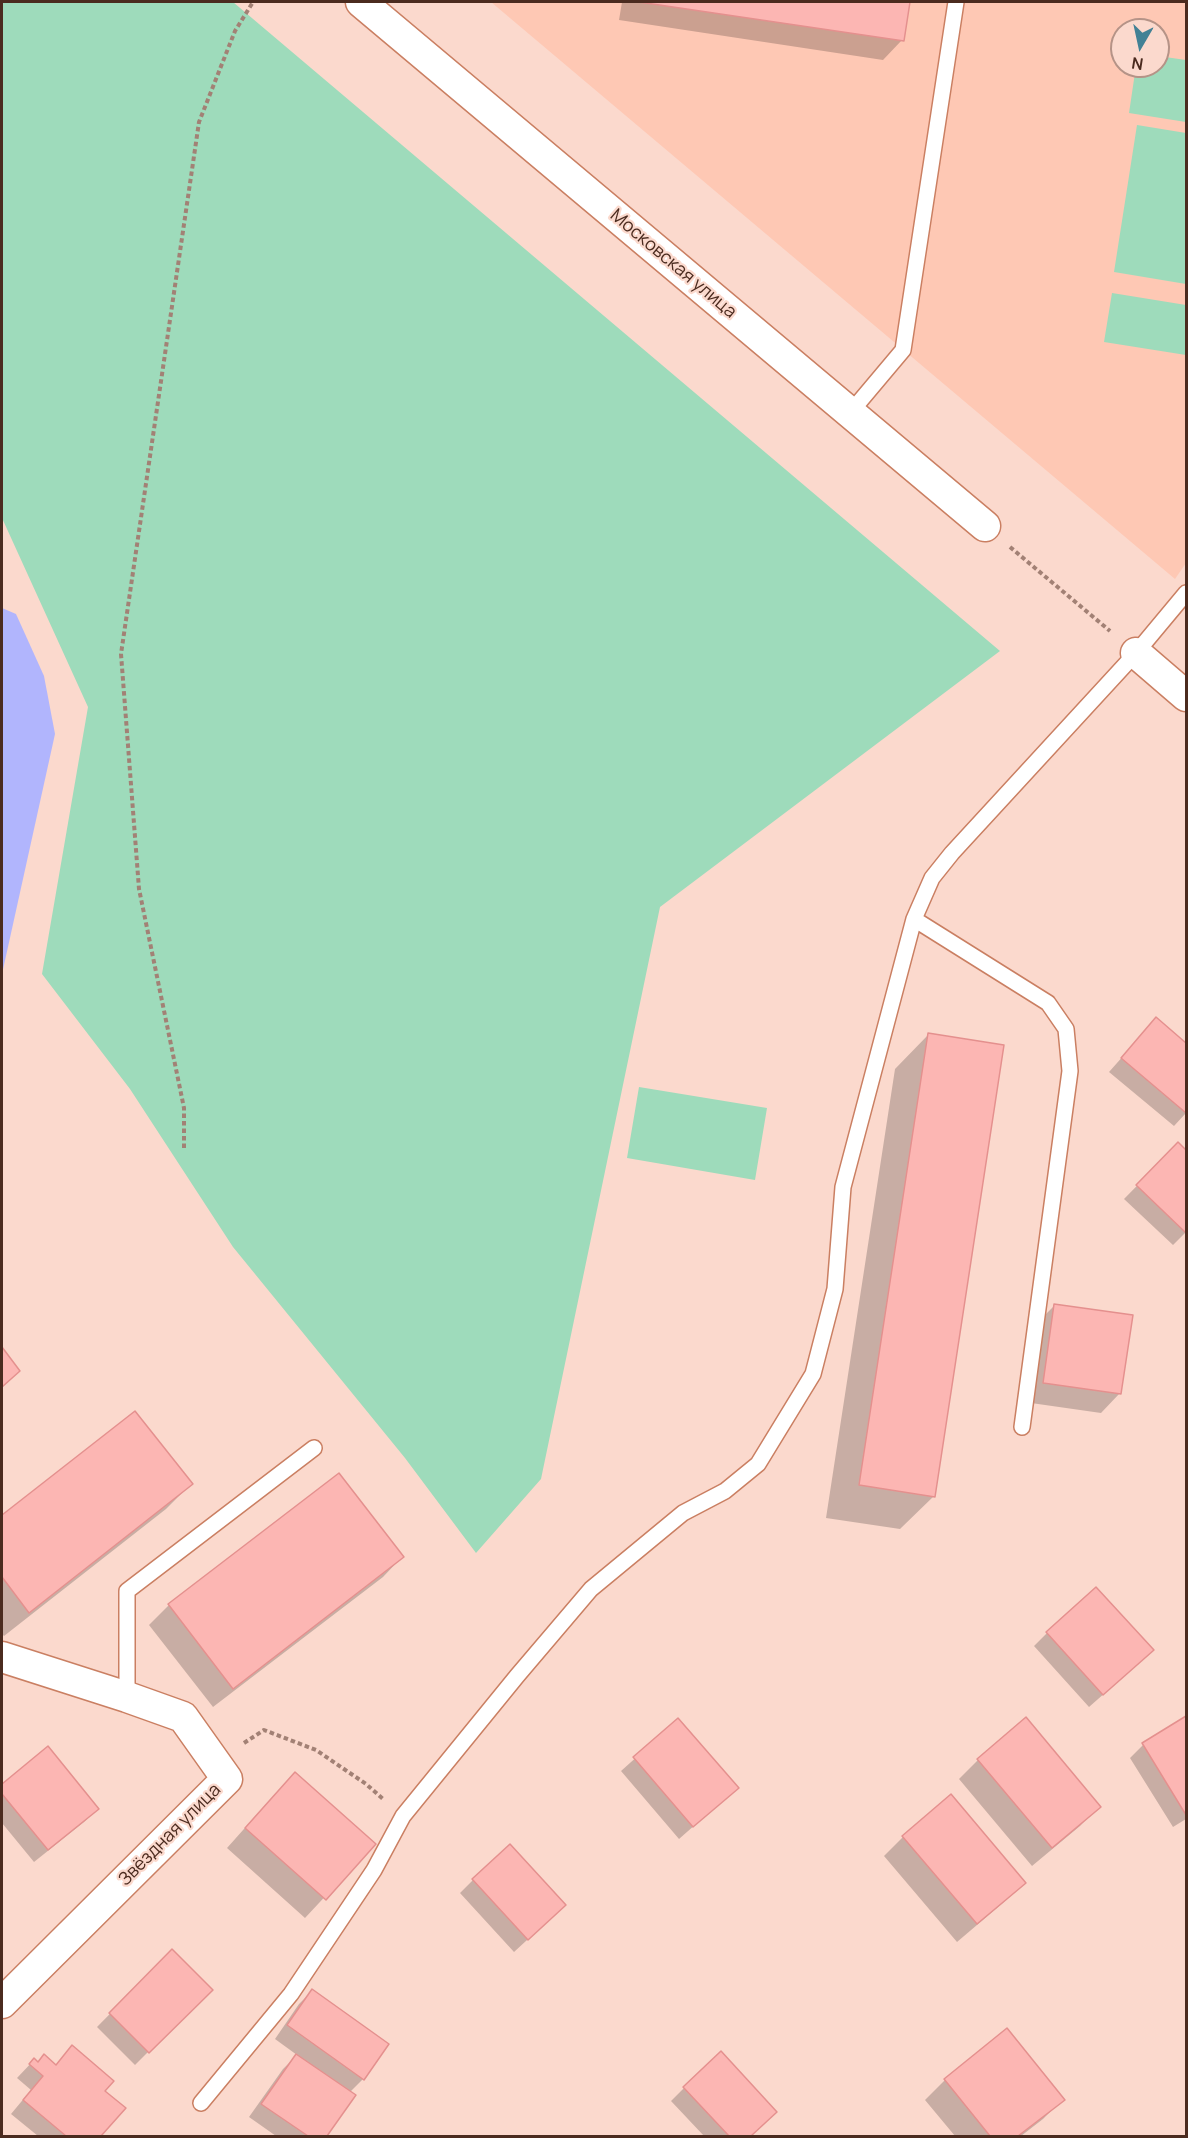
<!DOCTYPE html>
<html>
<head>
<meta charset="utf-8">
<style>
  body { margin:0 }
  #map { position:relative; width:1188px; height:2138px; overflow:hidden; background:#fbd9cd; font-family:Manrope,sans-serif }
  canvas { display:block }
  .frame { position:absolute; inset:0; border:3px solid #4b2b1f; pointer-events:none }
  .north { position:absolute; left:1110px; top:18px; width:60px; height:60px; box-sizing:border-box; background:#fbd9cd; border:2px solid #b59387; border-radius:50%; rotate:189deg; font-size:16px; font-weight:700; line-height:24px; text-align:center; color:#4b2b1f }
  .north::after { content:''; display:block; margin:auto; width:21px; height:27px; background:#428195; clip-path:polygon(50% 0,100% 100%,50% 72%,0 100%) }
</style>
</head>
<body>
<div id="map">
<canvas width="1188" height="2138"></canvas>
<div class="frame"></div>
<div class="north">N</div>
</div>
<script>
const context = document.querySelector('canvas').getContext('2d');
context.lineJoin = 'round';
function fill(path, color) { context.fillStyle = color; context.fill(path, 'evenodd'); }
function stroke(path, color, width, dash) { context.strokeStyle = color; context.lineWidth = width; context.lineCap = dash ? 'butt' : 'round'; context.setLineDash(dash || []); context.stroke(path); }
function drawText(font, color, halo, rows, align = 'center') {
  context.font = font + ' Manrope,sans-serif'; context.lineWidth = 4.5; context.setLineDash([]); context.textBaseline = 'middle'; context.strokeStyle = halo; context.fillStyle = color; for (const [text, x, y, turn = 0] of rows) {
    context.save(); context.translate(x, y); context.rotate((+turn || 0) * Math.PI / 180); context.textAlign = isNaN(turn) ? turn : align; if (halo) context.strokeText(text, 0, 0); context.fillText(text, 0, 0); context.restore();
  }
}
fill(new Path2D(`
  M491 2H1186V563L1175 579ZM1122 30H1158V66H1122Z`), '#fec8b4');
fill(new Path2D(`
  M2 2H233L1000 651 660 907 541 1479 476 1553 405 1458 233 1247 130 1089 42 974 88 707 2 518Z
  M1158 56 1186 60V122L1129 113 1136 66H1158Z
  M1137 125 1186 133V284L1114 272Z
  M1112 293 1186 305V355L1104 342Z
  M639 1087 767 1108 755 1180 627 1158Z`), '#9edbbb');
fill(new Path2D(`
  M2 608 16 614 44 676 55 734 2 974Z`), '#b1b5fd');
fill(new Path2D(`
  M622 2H908L902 40 883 60 619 20Z
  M1156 1019 1186 1045V1113L1174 1126 1109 1072Z
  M928 1035 934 1496 900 1529 826 1518 895 1069Z
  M1178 1144 1186 1152V1232L1173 1245 1124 1199Z
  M1055 1305 1120 1393 1101 1413 1024 1402 1035 1325Z
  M2 1350 18 1371 2 1388Z
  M135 1413 191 1484 166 1509 4 1636 2 1634V1517Z
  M339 1475 402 1557 383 1577 213 1707 149 1625 169 1605Z
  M1047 1633 1139 1663 1089 1707 1034 1646Z
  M1186 1718V1819L1173 1827 1130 1758 1143 1745Z
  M678 1720 737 1788 679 1839 621 1771Z
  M48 1748 97 1809 84 1822 34 1862 2 1823V1786Z
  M978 1760 1099 1806 1080 1826 1032 1866 959 1779Z
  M276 1793 374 1844 305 1918 227 1848Z
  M903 1837 1024 1883 1004 1902 957 1942 884 1856Z
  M473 1880 551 1918 514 1952 460 1893Z
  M172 1951 210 1990 135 2065 97 2027Z
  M312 1991 387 2045 363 2079 350 2092 354 2095 326 2136H276L249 2117 283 2069 297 2055 275 2039 299 2004Z
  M1007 2030 1063 2099 1043 2119 1021 2136H955L925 2100 945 2080Z
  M73 2047 103 2091 124 2108 99 2136H38L11 2114 31 2090 17 2078 34 2060 37 2063 44 2056 55 2066Z
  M684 2088 762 2125 749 2136H704L671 2101Z`), '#0003');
const building = new Path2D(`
  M639 2H910L904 41Z
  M1156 1017 1186 1043V1113L1121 1058Z
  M928 1033 1004 1045 935 1497 859 1485Z
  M1178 1142 1186 1150V1233L1136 1185Z
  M1054 1304 1133 1315 1121 1394 1043 1383Z
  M2 1347 20 1371 2 1387Z
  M135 1411 193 1484 29 1613 2 1577V1515Z
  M339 1473 404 1557 233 1689 168 1604Z
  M1096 1587 1154 1650 1103 1695 1046 1632Z
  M1186 1716V1815L1142 1743Z
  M1026 1717 1101 1807 1052 1848 977 1759Z
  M678 1718 739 1788 693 1827 633 1757Z
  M48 1746 99 1809 48 1850 2 1794V1784Z
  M295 1772 376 1844 326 1900 245 1828Z
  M951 1794 1026 1883 977 1924 902 1836Z
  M510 1844 566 1905 528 1940 472 1879Z
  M172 1949 213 1990 149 2053 109 2013Z
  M312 1989 389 2044 364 2080 287 2025Z
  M1007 2028 1065 2100 1018 2136H990L944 2079Z
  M72 2045 114 2081 105 2091 126 2108 101 2136H66L23 2100 43 2076 29 2064 34 2058 38 2062 44 2054 56 2065Z
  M721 2051 777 2112 751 2136H729L683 2087Z
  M296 2054 356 2095 327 2136H308L261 2104Z`);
fill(building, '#fcb6b3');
stroke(building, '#e4908e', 1.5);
const lane = new Path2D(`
  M850 413 903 350 956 2
  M914 919 1048 1003 1066 1029 1070 1071 1022 1427
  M127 1697V1591L314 1448
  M201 2103 291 1994 374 1870 403 1816 517 1676 591 1589 683 1513 725 1491 758 1464 813 1374 835 1289 843 1187 914 919 932 878 952 853 1136 653 1186 593`);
const street = new Path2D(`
  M361 2 985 526
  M1136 653 1186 696
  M2 1657 127 1697 183 1717 227 1779 2 2003`);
stroke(lane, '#ca7f62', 18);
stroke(street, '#ca7f62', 33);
stroke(new Path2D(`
  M1010 547 1110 631
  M184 1148V1108L139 889 121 654 199 122 235 31 253 2
  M244 1743 264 1730 316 1750 366 1784 383 1799`), '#a28175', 4, [4.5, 3]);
stroke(lane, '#fff', 15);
stroke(street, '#fff', 30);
drawText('18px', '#4b2b1f', '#fbd9cd', [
  ["Московская улица",673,264,40],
  ["Звёздная улица",170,1835,-45]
]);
</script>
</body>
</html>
